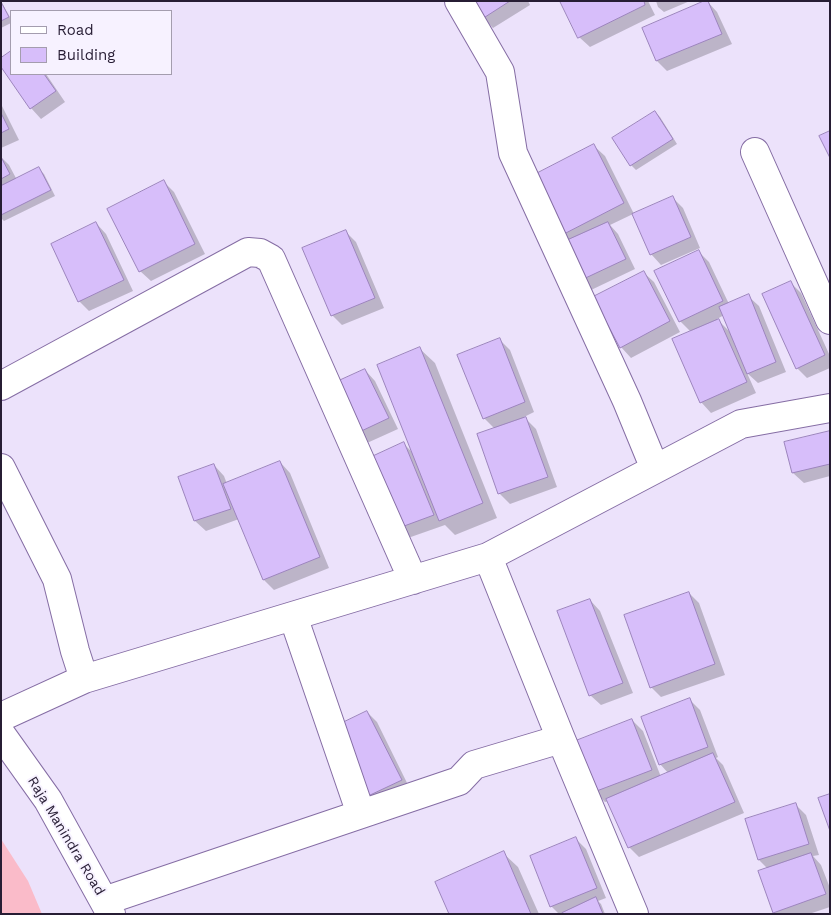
<!DOCTYPE html>
<html>
<head>
<meta charset="utf-8">
<style>
  body { margin:0 }
  #map { position:relative; width:831px; height:915px; overflow:hidden; background:#ece2fb; font-family:"Work Sans",sans-serif }
  canvas { display:block }
  .frame { position:absolute; inset:0; border:2px solid #271d34; pointer-events:none }
  .legend { position:absolute; left:10px; top:10px; width:162px; height:65px; box-sizing:border-box; background:#f7f2ff; border:1px solid #a49dae; margin:0; padding:6px 9px; list-style:none; font-size:15px; color:#271d34 }
  .legend li { display:flex; align-items:center; gap:10px; height:25px }
  .legend b { width:25px; border:1px solid #a49dae }
</style>
</head>
<body>
<div id="map">
<canvas width="831" height="915"></canvas>
<div class="frame"></div>
<ul class="legend">
<li><b style="height:6px;background:#fff"></b>Road</li>
<li><b style="height:14px;background:#d7befa"></b>Building</li>
</ul>
</div>
<script>
const context = document.querySelector('canvas').getContext('2d');
context.lineJoin = 'round';
function fill(path, color) { context.fillStyle = color; context.fill(path, 'evenodd'); }
function stroke(path, color, width, dash) { context.strokeStyle = color; context.lineWidth = width; context.lineCap = dash ? 'butt' : 'round'; context.setLineDash(dash || []); context.stroke(path); }
function drawText(font, color, halo, rows, align = 'center') {
  context.font = font + ' "Work Sans",sans-serif'; context.lineWidth = 4; context.setLineDash([]); context.textBaseline = 'middle'; context.strokeStyle = halo; context.fillStyle = color; for (const [text, x, y, turn = 0] of rows) {
    context.save(); context.translate(x, y); context.rotate((+turn || 0) * Math.PI / 180); context.textAlign = isNaN(turn) ? turn : align; if (halo) context.strokeText(text, 0, 0); context.fillText(text, 0, 0); context.restore();
  }
}
fill(new Path2D(`
  M1 839 28 881 42 914H1Z`), '#fabbc9');
fill(new Path2D(`
  M1 1 11 19V23L1 28Z
  M472 1H528L530 5 493 28 483 18Z
  M561 1H648L655 15 590 47 579 37Z
  M656 1H690L664 12 658 7Z
  M707 1 717 12 732 44 667 71 657 61 643 29Z
  M11 53V74H46L65 102 41 119 31 108 1 59Z
  M1 104 19 140 1 148Z
  M655 112 660 117 677 144 636 170 631 165Z
  M594 146 605 156 634 214 672 197 683 208 700 248 661 265 651 254 633 214 610 225 618 234 635 269 589 291 569 241 563 234Z
  M1 157 9 165 17 180 39 169 44 174 55 196 4 221 1 218Z
  M163 181 174 192 205 254 151 281 140 271Z
  M96 223 106 234 133 291 89 311 79 301Z
  M346 232 356 242 384 308 342 325 332 315Z
  M698 251 709 262 729 304 748 296 759 306 786 372 758 383 747 373 756 393 711 413 701 402 691 332 680 321ZM724 315 732 334 717 319Z
  M643 272 654 282 680 332 631 358 621 347Z
  M791 283 801 293 830 356V368L807 378 797 368Z
  M499 339 510 350 534 412 524 417 536 429 557 487 510 504 500 494 479 435 495 429 484 418Z
  M420 349 435 363 497 518 455 535 445 525 408 538 397 528 404 444 414 454Z
  M365 370 375 381 398 429 367 443 356 433Z
  M830 432V476L804 483 793 473 785 443Z
  M280 462 290 473 329 568 274 590 264 580 239 519 206 531 195 521 179 477 214 465 224 476 227 484Z
  M689 593 699 603 725 675 661 697 651 687Z
  M590 600 600 611 633 693 601 705 590 695Z
  M690 700 700 710 718 757 716 758 723 765 744 813 639 857 629 847 609 801 605 802 595 792 632 720 643 731 661 777 669 774 660 764Z
  M367 712 377 722 411 791 379 806 369 796Z
  M796 805 806 815 819 855 813 856 821 865 830 888V907L809 914H776L774 912 768 869 759 860Z
  M576 839 586 849 606 898 598 901 601 904 605 914H559L551 906Z
  M503 853 518 867 539 914H450Z`), '#0003');
const building = new Path2D(`
  M471 1H510L482 19Z
  M560 1H644L645 5 578 38Z
  M704 1H708L722 34 656 61 642 28Z
  M1 2 9 17 1 21Z
  M11 51V74H44L56 91 30 109 1 67V58Z
  M655 111 673 139 630 166 612 138Z
  M1 113 9 129 1 133Z
  M830 131V158L819 136Z
  M594 144 624 203 562 235 532 176Z
  M1 157 10 174 1 179Z
  M39 167 51 190 1 215V186Z
  M164 180 195 244 139 272 107 209Z
  M673 196 691 237 650 255 632 214Z
  M96 222 124 280 78 302 51 244Z
  M608 222 626 259 577 282 559 244Z
  M346 230 375 298 331 316 302 248Z
  M699 250 723 301 679 322 654 271Z
  M644 271 670 321 620 348 593 297Z
  M791 281 825 355 796 369 762 294Z
  M749 294 776 362 747 374 719 307Z
  M719 319 747 382 700 403 672 339Z
  M500 338 525 402 483 419 457 355Z
  M420 347 483 503 439 521 377 365Z
  M365 369 389 418 355 434 332 384Z
  M526 417 548 477 498 494 477 434Z
  M830 431V464L792 473 784 442Z
  M404 442 434 515 396 529 365 460Z
  M280 461 320 557 263 580 223 484Z
  M214 464 231 509 194 521 178 477Z
  M689 592 715 664 650 688 624 615Z
  M590 599 623 683 589 696 557 611Z
  M690 698 708 747 659 765 641 717Z
  M367 711 402 780 368 796 334 727Z
  M632 719 652 770 594 792 573 742Z
  M713 753 735 802 628 848 606 799Z
  M830 794V831L818 798Z
  M796 803 809 844 758 860 745 819Z
  M576 837 597 888 550 907 530 856Z
  M504 851 531 914H449L435 882Z
  M811 853 826 894 773 913 758 871Z
  M596 897 603 914H562V913Z`);
fill(building, '#d7befa');
stroke(building, '#9c84bd', 1);
const minor = new Path2D(`
  M459 1 500 72 513 153 627 401 655 469
  M755 152 830 320
  M1 386 248 252 260 253 271 259 413 580
  M1 468 57 579 75 651 84 679
  M488 557 561 739 634 914
  M293 616 361 814
  M1 717 84 679 488 557 741 424 830 408
  M1 734 48 800 111 914
  M104 901 459 781 474 765 561 739`);
stroke(minor, '#856da4', 30);
stroke(minor, '#fff', 28);
drawText('14px', '#271d34', '#f7f2ff', [
  ["Raja Manindra Road",66,836,59]
]);
</script>
</body>
</html>
